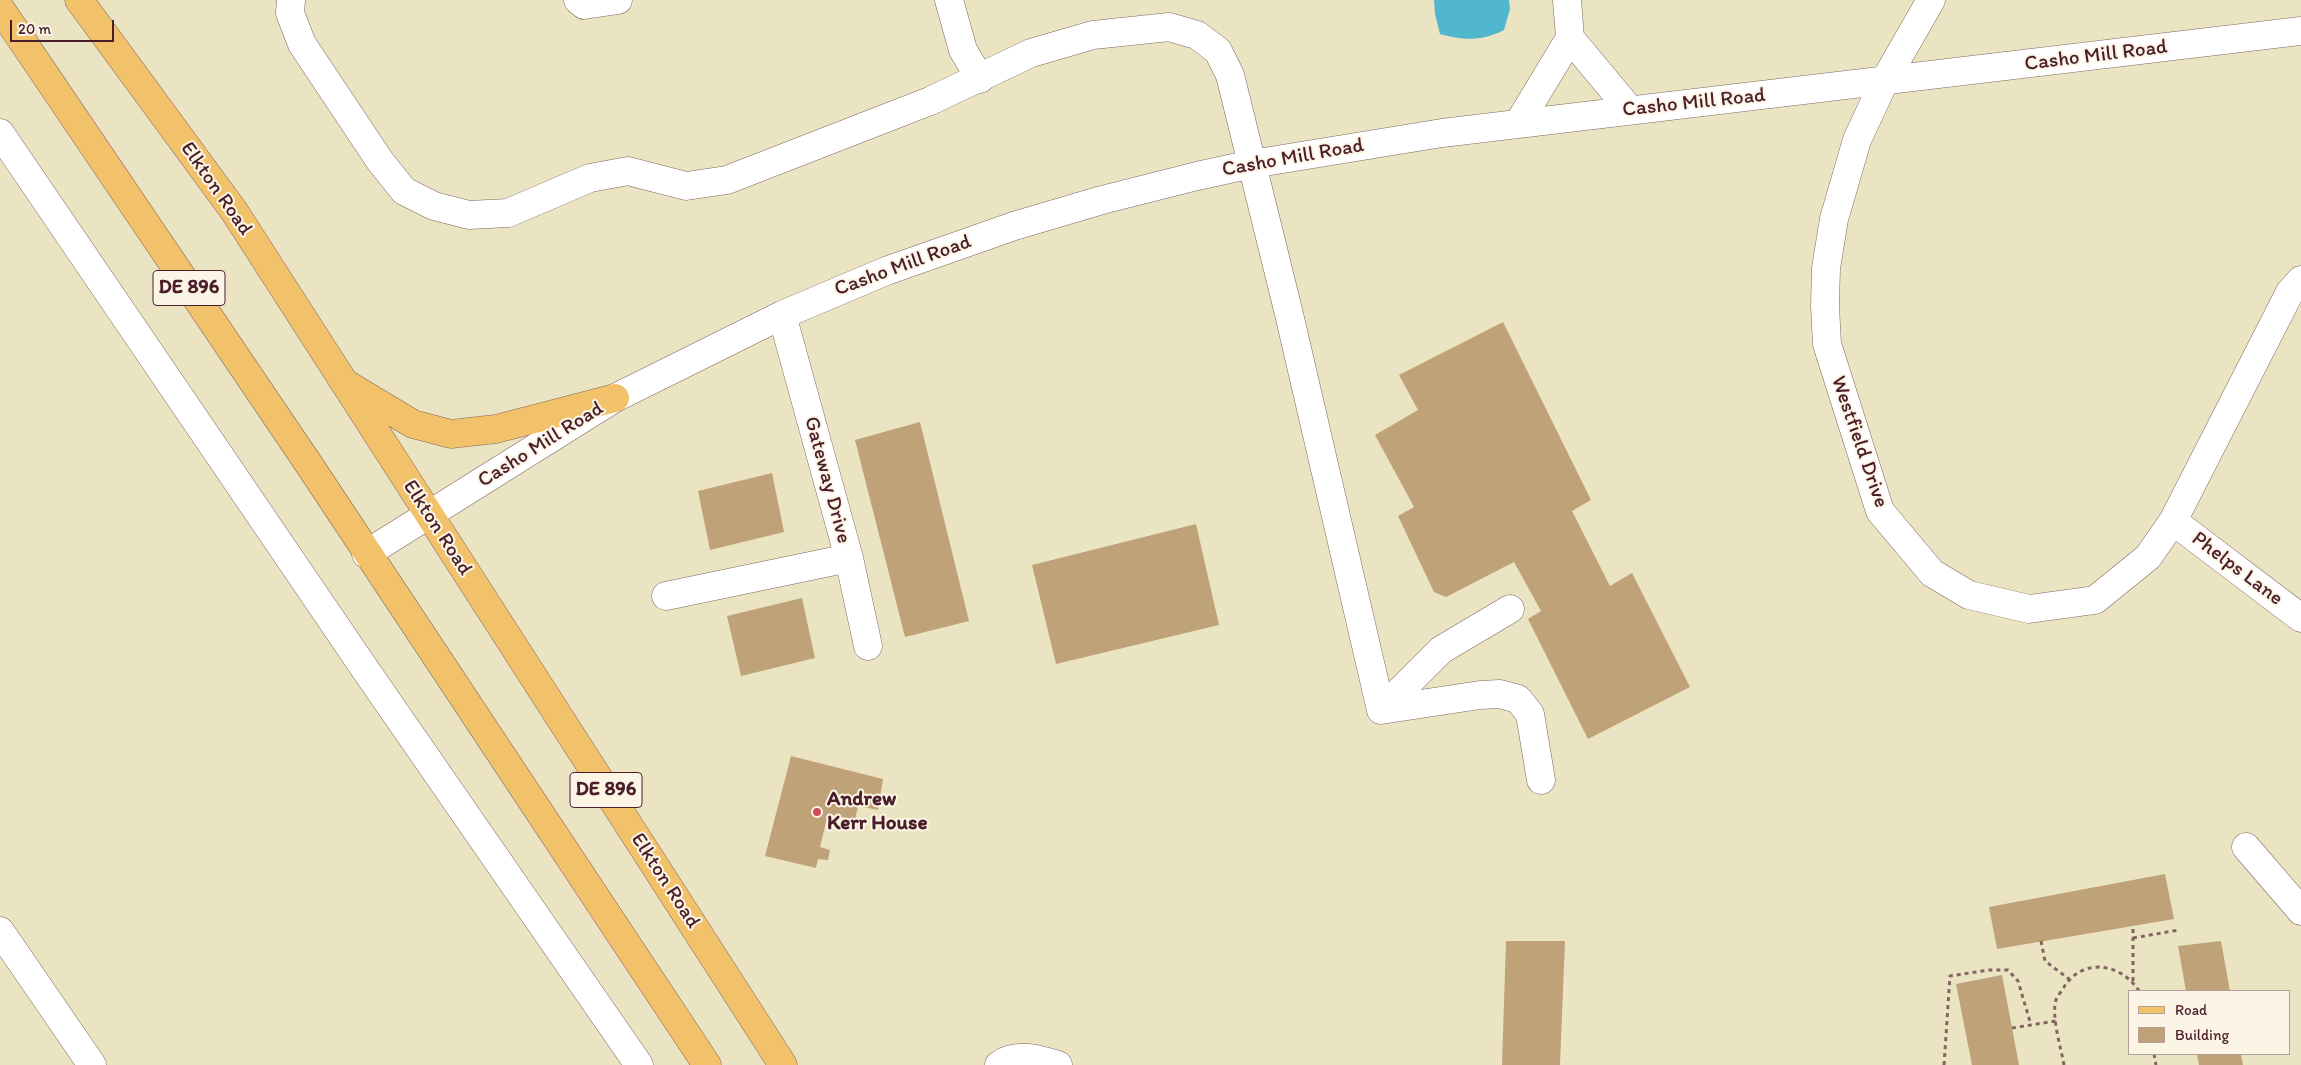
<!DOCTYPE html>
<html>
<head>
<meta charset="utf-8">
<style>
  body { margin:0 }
  #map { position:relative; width:2301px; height:1065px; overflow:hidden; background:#ebe4c3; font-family:Itim,sans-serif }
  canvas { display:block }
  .legend { position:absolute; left:2128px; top:990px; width:162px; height:65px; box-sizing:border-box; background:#fcf5e5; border:1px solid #b59f9b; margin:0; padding:6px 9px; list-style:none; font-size:15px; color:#4a1f2b }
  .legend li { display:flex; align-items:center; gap:10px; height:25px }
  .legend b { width:25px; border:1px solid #b59f9b }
  .scale { position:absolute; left:10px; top:20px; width:104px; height:22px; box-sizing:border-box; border:2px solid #4a1f2b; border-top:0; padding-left:6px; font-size:15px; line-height:18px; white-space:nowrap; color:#4a1f2b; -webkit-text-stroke:4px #fcf5e5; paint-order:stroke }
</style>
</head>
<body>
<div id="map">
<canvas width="2301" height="1065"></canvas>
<ul class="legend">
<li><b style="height:6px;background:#f2c26a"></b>Road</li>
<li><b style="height:14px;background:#c0a278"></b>Building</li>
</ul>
<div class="scale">20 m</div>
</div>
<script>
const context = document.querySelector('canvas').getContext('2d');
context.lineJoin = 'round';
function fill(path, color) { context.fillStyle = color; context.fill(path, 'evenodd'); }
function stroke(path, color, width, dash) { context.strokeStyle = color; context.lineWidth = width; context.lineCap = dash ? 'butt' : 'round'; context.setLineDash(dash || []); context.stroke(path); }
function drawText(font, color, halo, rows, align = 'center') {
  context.font = font + ' Itim,sans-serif'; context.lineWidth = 4; context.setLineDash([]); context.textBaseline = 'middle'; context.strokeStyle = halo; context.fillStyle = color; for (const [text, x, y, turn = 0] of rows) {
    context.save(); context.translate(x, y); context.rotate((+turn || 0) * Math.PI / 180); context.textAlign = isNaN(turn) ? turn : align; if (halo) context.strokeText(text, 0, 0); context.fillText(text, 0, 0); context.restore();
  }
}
fill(new Path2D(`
  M1434 0H1509L1510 9 1504 30C1482 41 1464 41 1440 34L1435 14Z`), '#51b7cf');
fill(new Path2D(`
  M1503 322 1591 500 1572 511 1610 586 1632 573 1690 687 1588 739 1528 619 1541 611 1514 562 1446 597 1434 592 1398 516 1414 507 1375 435 1418 410 1399 375Z
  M920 422 969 621 905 637 855 440Z
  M772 473 784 532 710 550 698 491Z
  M1196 524 1219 625 1056 664 1032 565Z
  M802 598 815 658 741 676 727 616Z
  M791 756 883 779 878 810 858 806 855 820 828 814 820 847 830 850 828 860 818 859 816 868 765 856Z
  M2165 874 2174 919 1997 949 1989 907Z
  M1506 941H1565L1560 1065H1502Z
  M2221 941 2230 991H2186L2178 946Z
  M2002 975 2019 1065H1972L1956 984Z
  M2197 1054H2241L2243 1065H2199Z`), '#c0a278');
const minor = new Path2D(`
  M291 0 290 13 302 44 380 161 404 191 434 206 469 215 508 213 590 178 628 171 686 186 727 180 930 101 1031 53 1093 35 1169 27 1197 35 1218 51 1230 75 1289 314 1381 710 1480 695 1500 694 1518 699 1530 714 1541 780
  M578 0 584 5 618 0
  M949 0 963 50 980 79
  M1567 0 1570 38
  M1931 0 1884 82 1857 140 1834 219 1826 268 1825 306 1827 344 1880 511 1932 573 1969 595 2029 609 2095 600 2148 557 2173 521 2290 292 2301 280
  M1518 124 1570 38 1630 110
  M0 133 367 672 639 1065
  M782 315 849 558 868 646
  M2173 521 2301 618
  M366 554 615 398 782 315 886 271 1014 226 1102 200 1197 176 1252 164 1442 133 2301 31
  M666 596 849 558
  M1381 710 1441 650 1510 609
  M2246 847 2301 911
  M0 931 92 1065
  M999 1065C1016 1052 1039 1059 1058 1065`);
const major = new Path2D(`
  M79 0 234 211 783 1065
  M0 8 310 466 707 1065
  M348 385 413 424 451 434 496 429 615 398`);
stroke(minor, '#826460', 29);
stroke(major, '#826460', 29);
stroke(new Path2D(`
  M2133 938 2179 930
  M2041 941 2045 961 2069 979
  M2133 981V926
  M2012 1028 2056 1021
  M2154 1054 2156 1065
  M1944 1065 1950 976 1989 970H2008L2018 981 2031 1025
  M2064 1065C2061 1048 2051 1016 2056 1000 2057 996 2062 991 2064 987 2083 957 2121 963 2139 991`), '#826460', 3, [4, 4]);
stroke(minor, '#fff', 28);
stroke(major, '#f2c26a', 28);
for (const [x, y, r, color] of [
  [817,812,5,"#d1495b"]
]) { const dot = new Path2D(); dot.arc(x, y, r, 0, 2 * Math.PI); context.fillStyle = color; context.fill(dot); stroke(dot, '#fcf5e5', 2); }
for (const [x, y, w] of [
  [189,288,72],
  [606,790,72]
]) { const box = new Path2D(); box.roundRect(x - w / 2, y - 17.5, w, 35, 4); context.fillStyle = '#fcf5e5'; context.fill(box); stroke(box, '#4a1f2b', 1); }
drawText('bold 20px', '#4a1f2b', null, [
  ["DE 896",189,288],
  ["DE 896",606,790]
]);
drawText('21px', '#4a1f2b', '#fcf5e5', [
  ["Casho Mill Road",2096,56,-7],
  ["Casho Mill Road",1694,103,-6],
  ["Casho Mill Road",1293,158,-10],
  ["Elkton Road",216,189,55],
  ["Casho Mill Road",903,266,-20],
  ["Westfield Drive",1859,442,71],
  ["Casho Mill Road",541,445,-32],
  ["Gateway Drive",827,480,75],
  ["Elkton Road",437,528,57],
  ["Phelps Lane",2237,569,37],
  ["Elkton Road",665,881,57]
]);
drawText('bold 21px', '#4a1f2b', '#fcf5e5', [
  ["Andrew",827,800],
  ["Kerr House",827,824]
], 'left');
</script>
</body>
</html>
